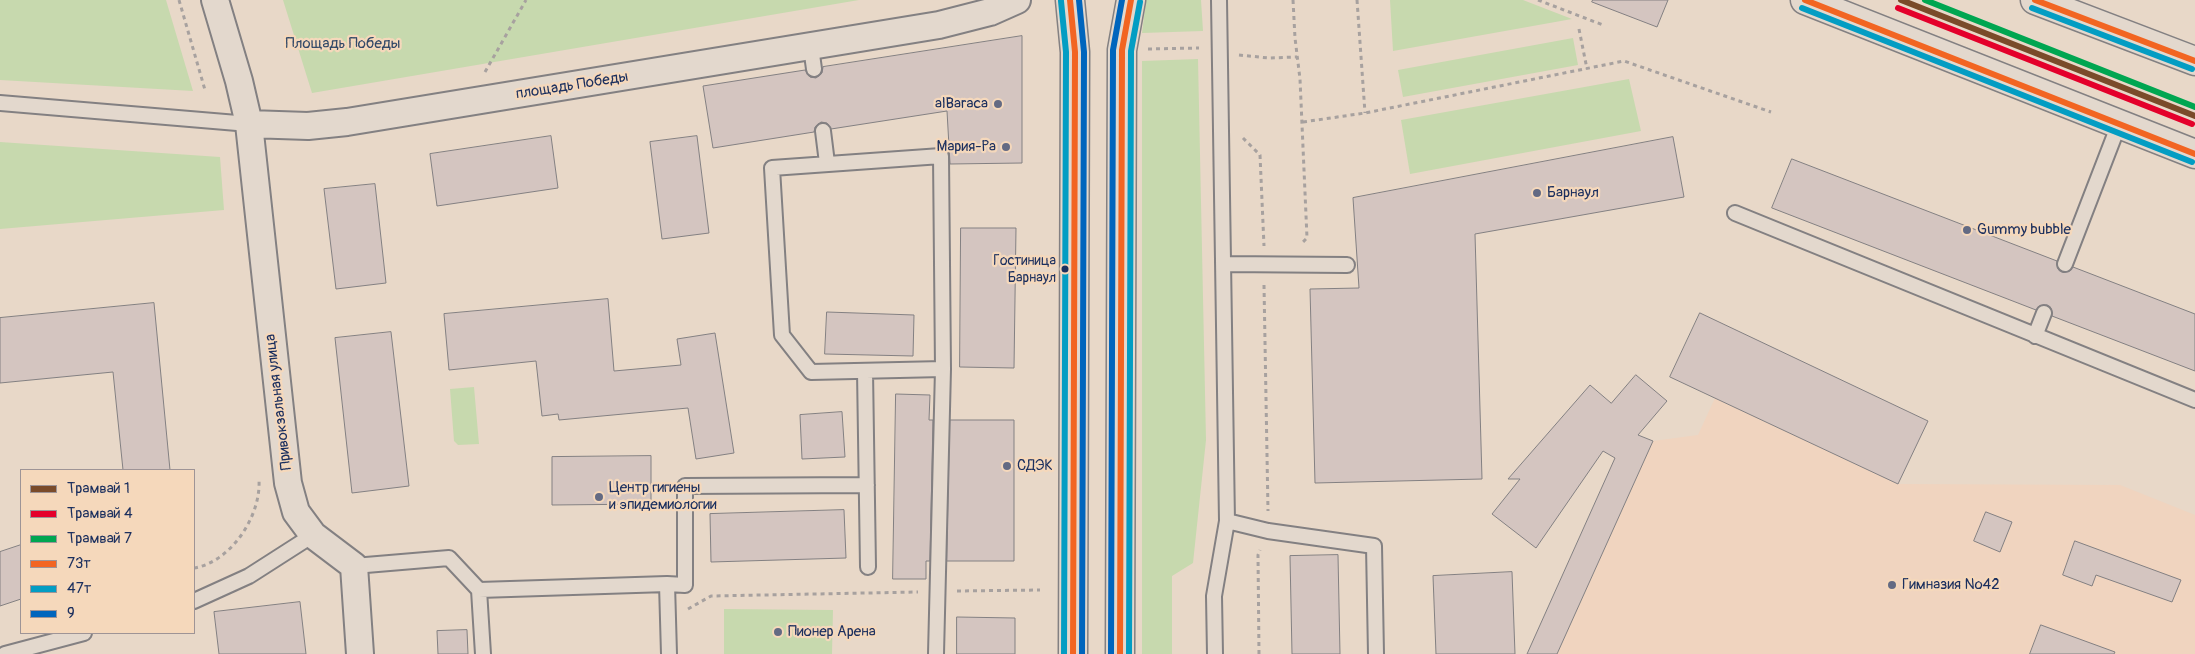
<!DOCTYPE html>
<html>
<head>
<meta charset="utf-8">
<style>
  body { margin:0 }
  #map { position:relative; width:2195px; height:654px; overflow:hidden; background:#e8d8c8; font-family:Pangolin,sans-serif }
  canvas { display:block }
  .legend { position:absolute; left:20px; top:469px; width:175px; height:165px; box-sizing:border-box; background:#f5d8bb; border:1px solid #9e9496; margin:0; padding:6px 9px; list-style:none; font-size:15px; color:#1b2f5e }
  .legend li { display:flex; align-items:center; gap:10px; height:25px }
  .legend b { width:25px; border:1px solid #9e9496 }
</style>
</head>
<body>
<div id="map">
<canvas width="2195" height="654"></canvas>
<ul class="legend">
<li><b style="height:6px;background:#7a4b2a"></b>Трамвай 1</li>
<li><b style="height:6px;background:#e4002b"></b>Трамвай 4</li>
<li><b style="height:6px;background:#00a651"></b>Трамвай 7</li>
<li><b style="height:6px;background:#f26522"></b>73т</li>
<li><b style="height:6px;background:#039dc3"></b>47т</li>
<li><b style="height:6px;background:#0065bd"></b>9</li>
</ul>
</div>
<script>
const context = document.querySelector('canvas').getContext('2d');
context.lineJoin = 'round';
function fill(path, color) { context.fillStyle = color; context.fill(path, 'evenodd'); }
function stroke(path, color, width, dash) { context.strokeStyle = color; context.lineWidth = width; context.lineCap = dash ? 'butt' : 'round'; context.setLineDash(dash || []); context.stroke(path); }
function drawText(font, color, halo, rows, align = 'center') {
  context.font = font + ' Pangolin,sans-serif'; context.lineWidth = 4.5; context.setLineDash([]); context.textBaseline = 'middle'; context.strokeStyle = halo; context.fillStyle = color; for (const [text, x, y, turn = 0] of rows) {
    context.save(); context.translate(x, y); context.rotate((+turn || 0) * Math.PI / 180); context.textAlign = isNaN(turn) ? turn : align; if (halo) context.strokeText(text, 0, 0); context.fillText(text, 0, 0); context.restore();
  }
}
fill(new Path2D(`
  M1715 398 1898 484 2120 485 2195 515V654H1557L1653 441 1698 435Z`), '#f0d4bf');
fill(new Path2D(`
  M0 0H166L193 91 0 80Z
  M283 0H859L312 93Z
  M1146 0H1201L1203 31 1142 33Z
  M1390 0H1523L1572 19 1393 51Z
  M1573 38 1578 65 1403 97 1398 70Z
  M1198 59 1206 440 1193 563 1172 576V654H1142V61Z
  M1629 79 1641 131 1410 174 1401 120Z
  M0 142 220 157 224 210 0 229Z
  M474 387 479 444 458 445 454 441 450 389Z
  M724 609 833 610 832 654H724Z`), '#c7d9ae');
const building = new Path2D(`
  M1593 0H1668L1657 27 1592 2Z
  M1022 36V163L950 164 947 111 831 129 827 123 821 122 815 127 814 132 713 148 703 86 805 70 810 77 816 78 822 73 823 67Z
  M551 136 558 188 437 206 430 154Z
  M697 136 709 233 662 239 650 142Z
  M1673 137 1684 197 1475 234 1482 479 1315 483 1310 289 1359 288 1353 198Z
  M1792 159 2057 261 2058 269 2062 272 2070 271 2073 267 2195 314V371L2052 316 2051 308 2047 305 2039 306 2036 310 1772 208Z
  M375 184 386 283 336 289 324 189Z
  M961 228H1016L1014 368 960 367Z
  M608 299 614 371 681 365 677 339 715 333 734 453 696 459 688 408 559 420 558 414 542 416 536 361 449 370 444 314Z
  M154 303 170 470H123L113 372 0 383V318Z
  M827 312 914 315 913 356 825 354Z
  M1700 313 1928 421 1898 484 1670 377Z
  M391 332 409 486 352 493 335 338Z
  M1636 375 1667 401 1638 435 1653 441 1557 654H1527L1615 458 1603 451 1536 548 1492 514 1520 479H1508L1590 385 1611 403Z
  M896 394 930 395 929 420H933L930 561H926V579H893Z
  M842 412 845 457 802 459 800 415Z
  M950 420H1014V561H947Z
  M651 456V504L552 505V457Z
  M844 510 846 558 711 562 710 514Z
  M1986 512 2012 522 2000 552 1974 541Z
  M2075 541 2181 580 2172 602 2096 575 2092 586 2063 575Z
  M21 545V599L0 606V552Z
  M1338 555 1340 654H1292L1290 556Z
  M1512 572 1515 654H1436L1433 576Z
  M300 602 306 654H219L214 612Z
  M957 617 1015 618V654H957Z
  M2041 625 2115 652 2114 654H2030Z
  M467 630 468 654H438L437 631Z`);
fill(building, '#d4c5c0');
stroke(building, '#838082', 1);
const service = new Path2D(`
  M811 47 814 69
  M0 103 249 124
  M823 131 827 163
  M1735 213 2195 400
  M1224 264 1347 265
  M2065 264 2119 124
  M2035 336 2044 313
  M865 371 868 567
  M1227 521 1268 531 1374 546 1376 654
  M354 566 449 558 479 590 667 584 669 654
  M667 584 685 585V486L867 485
  M479 590 483 654
  M194 601 249 576 313 535
  M5 654 84 633
  M936 654 943 369 941 156 772 168 782 335 811 372 943 369
  M1215 654 1214 596 1227 521 1219 0`);
const minor = new Path2D(`
  M215 0 239 81 249 124 288 483 296 512 313 535 354 566 360 654
  M249 124 308 126 347 122 939 25 990 12 1017 0`);
const primary = new Path2D(`
  M1070 0 1075 52 1073 654
  M1805 0 2195 154
  M2035 0 2195 61
  M1120 654 1122 50 1131 0`);
stroke(service, '#838082', 18);
stroke(minor, '#838082', 30);
stroke(primary, '#838082', 31);
stroke(new Path2D(`
  M179 0 205 90
  M1293 0 1295 38 1300 79 1307 238 1301 244
  M1357 0 1365 113
  M1538 0 1603 25
  M1579 29 1587 69
  M1148 49 1199 48
  M1239 55 1269 58 1297 57
  M485 72 526 0
  M1303 122 1365 113 1624 61 1771 112
  M1243 138 1260 155 1264 246
  M1264 285 1268 511
  M194 568C231 562 261 516 259 480
  M957 591 1040 590
  M688 609 711 596 918 592
  M1259 654 1258 555 1260 550`), '#a7a19f', 3, [4, 4]);
stroke(service, '#e3d8cd', 14);
stroke(minor, '#e3d8cd', 26);
stroke(primary, '#e3d8cd', 28);
stroke(new Path2D(`
  M1070 0 1075 52 1073 654
  M1805 0 2195 154
  M2035 0 2195 61
  M1120 654 1122 50 1131 0`), '#f26522', 6);
stroke(new Path2D(`
  M1061 1 1066 52 1064 654
  M1802 8 2192 162
  M2032 8 2192 69
  M1129 654 1131 51 1140 2`), '#039dc3', 6);
stroke(new Path2D(`
  M1079 0 1084 52 1082 654
  M1111 654 1113 50 1122 0`), '#0065bd', 6);
stroke(new Path2D(`
  M1901 0 2195 116`), '#7a4b2a', 6);
stroke(new Path2D(`
  M1898 8 2192 124`), '#e4002b', 6);
stroke(new Path2D(`
  M1925 0 2195 107`), '#00a651', 6);
for (const [x, y, r, color] of [
  [998,104,5,"#636a83"],
  [1006,147,5,"#636a83"],
  [1537,193,5,"#636a83"],
  [1967,230,5,"#636a83"],
  [1065,269,4.5,"#1b2f5e"],
  [1007,466,5,"#636a83"],
  [599,497,5,"#636a83"],
  [1892,585,5,"#636a83"],
  [778,632,5,"#636a83"]
]) { const dot = new Path2D(); dot.arc(x, y, r, 0, 2 * Math.PI); context.fillStyle = color; context.fill(dot); stroke(dot, '#f5d8bb', 2); }
drawText('14px', '#1b2f5e', '#f5d8bb', [
  ["Гостиница",1056,261],
  ["Барнаул",1056,278]
], 'right');
drawText('15px', '#314867', '#f5d8bb', [
  ["Площадь Победы",343,44]
]);
drawText('15px', '#1b2f5e', '#f5d8bb', [
  ["площадь Победы",572,86,-9],
  ["Привокзальная улица",279,402,-97]
]);
drawText('15px', '#1b2f5e', '#f5d8bb', [
  ["alBaraca",988,104,"right"],
  ["Мария-Ра",996,147,"right"],
  ["Барнаул",1547,193],
  ["Gummy bubble",1977,230],
  ["СДЭК",1017,466],
  ["Центр гигиены",609,488],
  ["и эпидемиологии",609,505],
  ["Гимназия №42",1902,585],
  ["Пионер Арена",788,632]
], 'left');
</script>
</body>
</html>
